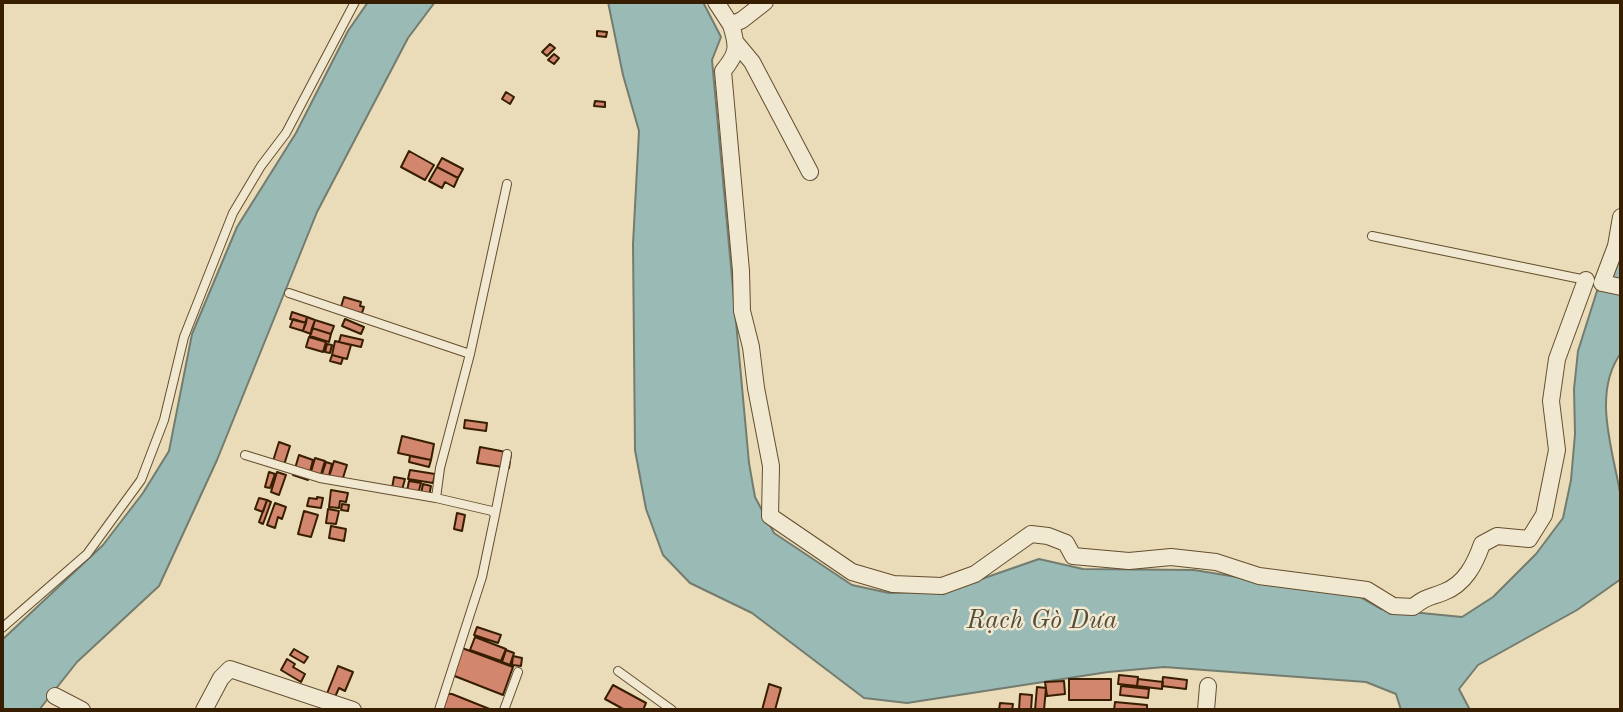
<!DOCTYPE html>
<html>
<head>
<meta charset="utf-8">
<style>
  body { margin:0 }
  #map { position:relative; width:1623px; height:712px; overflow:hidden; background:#eadcb8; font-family:"Old Standard TT",serif }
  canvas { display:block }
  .frame { position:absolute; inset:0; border:4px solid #381e01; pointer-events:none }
</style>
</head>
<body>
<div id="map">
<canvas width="1623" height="712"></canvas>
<div class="frame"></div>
</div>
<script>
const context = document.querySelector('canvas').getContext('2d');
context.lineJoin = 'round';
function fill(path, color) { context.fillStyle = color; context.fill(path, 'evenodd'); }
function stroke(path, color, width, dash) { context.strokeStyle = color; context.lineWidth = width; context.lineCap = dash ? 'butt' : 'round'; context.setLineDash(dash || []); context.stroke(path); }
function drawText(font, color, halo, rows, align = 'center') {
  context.font = font + ' "Old Standard TT",serif'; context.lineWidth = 5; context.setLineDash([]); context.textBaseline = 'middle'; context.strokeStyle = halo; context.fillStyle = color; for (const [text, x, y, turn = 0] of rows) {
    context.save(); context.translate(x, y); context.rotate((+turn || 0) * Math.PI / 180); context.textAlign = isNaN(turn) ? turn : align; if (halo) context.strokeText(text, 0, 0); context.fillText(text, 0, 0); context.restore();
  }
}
const water = new Path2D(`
  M368 2H435L408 38 317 212 217 460 159 586 77 662 39 710H2V640L103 545 143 493 169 451 192 334 237 227 296 133 348 31Z
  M608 2H703L721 37 712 60 749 463 755 497 774 533 852 585 889 593 947 591 1039 559 1083 569 1194 570 1360 597 1381 609 1462 617 1493 597 1536 554 1563 518 1571 480 1575 434 1574 389 1578 351 1597 291 1613 275 1621 242V353C1591 394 1614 453 1621 498 1623 523 1621 554 1621 579L1577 610 1478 665 1459 689 1470 710H1401L1396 694 1366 682 1164 667 1108 672 907 703 864 698 752 613 690 583 663 555 646 509 635 450 633 244 639 131 623 75Z`);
fill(water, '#9abab6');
stroke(water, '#737c6e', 2);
const building = new Path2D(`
  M597 31 607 32 606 37 597 36Z
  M550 44 555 48 547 56 542 52Z
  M554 54 559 58 554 64 548 60Z
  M506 92 514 97 510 104 502 99Z
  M595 101 605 102V107L594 106Z
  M409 151 434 165 425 180 401 167Z
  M442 158 463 169 458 178 437 167Z
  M437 167 458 178 454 187 445 182 442 188 429 181Z
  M344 297 361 302 360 306 364 307 362 313 340 310Z
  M292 312 307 317 306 323 290 319Z
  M307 317 315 320 311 334 303 331Z
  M293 319 306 323 303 331 290 327Z
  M345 319 364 327 361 334 342 326Z
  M315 320 334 326 331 334 312 328Z
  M312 328 331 334 329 342 310 336Z
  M341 335 363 340 361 347 339 342Z
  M309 337 326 342 323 352 306 347Z
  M335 341 351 345 347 359 332 355Z
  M327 344 332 345 330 353 325 352Z
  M332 355 343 358 341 364 330 361Z
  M465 420 487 423 486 431 464 428Z
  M402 436 434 444 431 460 398 453Z
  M279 442 290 446 284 465 273 461Z
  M480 447 511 453 509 468 477 463Z
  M299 455 313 460 308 480 293 475Z
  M410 456 431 460 429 467 409 462Z
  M315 458 325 461 320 478 310 475Z
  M334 461 347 465 342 481 329 477Z
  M326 462 332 464 328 479 321 477Z
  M410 470 435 474 433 483 408 479Z
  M269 472 275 474 270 488 265 487Z
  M277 472 286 475 279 495 271 492Z
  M394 477 405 479 402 490 392 488Z
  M409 481 421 483 418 494 407 491Z
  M423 484 431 486 429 496 421 494Z
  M331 490 348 493 346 502 340 501 339 508 329 507Z
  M317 497 323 498 321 508 307 506 309 498 317 499Z
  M259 498 267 500 263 512 255 509Z
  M267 500 271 502 263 524 259 522Z
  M275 503 286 507 282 519 278 517 275 528 267 525Z
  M342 504 349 505 348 511 341 510Z
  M328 509 339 511 336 524 326 523Z
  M304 511 318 515 311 537 298 534Z
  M457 513 465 515 462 531 454 529Z
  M331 526 346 529 344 541 329 538Z
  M477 627 501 635 498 643 474 635Z
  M475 637 506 649 501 661 470 650Z
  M462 648 513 667 503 695 452 675Z
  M294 649 308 657 304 663 290 655Z
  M506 650 514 653 510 665 502 662Z
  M513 656 522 658 521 666 512 665Z
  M287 659 295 664 293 667 305 674 301 682 281 670Z
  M338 666 353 672 345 691 339 688 334 699 326 696Z
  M1119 675 1138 677 1137 686 1118 684Z
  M1163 677 1187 680 1186 689 1162 686Z
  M1069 679H1111V700H1069Z
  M1138 679 1163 682 1162 689 1137 686Z
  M1064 681 1065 694 1047 696 1045 682Z
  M769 684 781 688 775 710H762Z
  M613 685 646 703 643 710H625L605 699Z
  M1121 686 1149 689 1148 698 1120 695Z
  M1037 687 1046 688 1044 710H1035Z
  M448 694H452L492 710H441Z
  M1020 694 1032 695 1031 710H1019Z
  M1115 702 1147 705V710H1114Z
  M1000 703 1013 704 1012 710H999Z`);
fill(building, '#d1866d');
stroke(building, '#381e01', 2);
const service = new Path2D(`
  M1372 236 1586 280
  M289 293 470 354
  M245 455 320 478 436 498 492 511 495 515 482 577 439 710
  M436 498 440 468 470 354 507 184
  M495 515 507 454
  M2 628 87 554 141 480 164 420 184 337 233 213 261 166 286 133 355 2
  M618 671 672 710
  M504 710 518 672`);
const minor = new Path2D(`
  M716 2 731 25 742 20 765 2
  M731 25C738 47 738 53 723 71L741 271 742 311 751 347 756 388 771 466 770 516 852 572 893 584 942 586 975 574 1031 534 1048 536 1066 543 1073 556 1129 561 1171 557 1216 562 1259 576 1367 590 1393 606 1413 607C1427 596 1429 598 1444 592 1465 584 1475 564 1482 544L1497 536 1529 539 1544 515 1557 450 1551 401 1557 359 1586 280
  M737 44 752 62 810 172
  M1621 217 1616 246 1602 283 1621 287
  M55 696 82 710
  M204 710 221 678 230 669 353 710
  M1206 710 1208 686`);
stroke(service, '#644e2f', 10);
stroke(minor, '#644e2f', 18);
stroke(service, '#f1e8d1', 8);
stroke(minor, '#f1e8d1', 16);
drawText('italic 26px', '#554d37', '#f1e8d1', [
  ["Rạch Gò Dưa",1042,621]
]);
</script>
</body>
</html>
